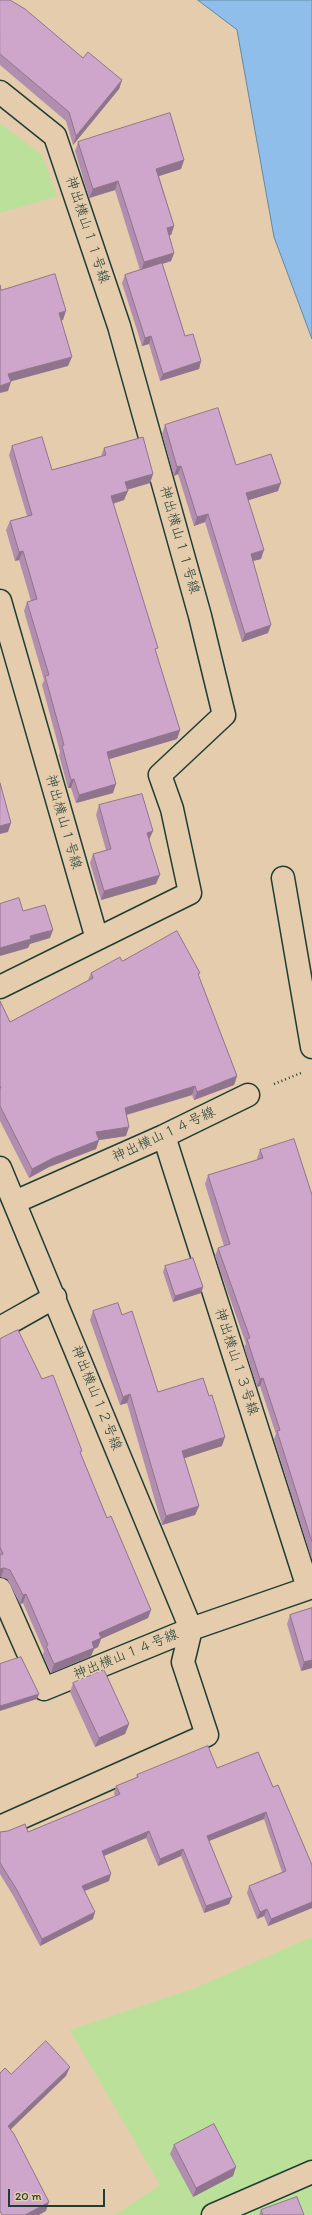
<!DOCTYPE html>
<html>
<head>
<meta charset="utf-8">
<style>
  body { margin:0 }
  #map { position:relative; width:312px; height:2215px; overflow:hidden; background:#e4ccad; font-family:Itim,sans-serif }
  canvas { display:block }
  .scale { position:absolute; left:8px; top:2189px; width:97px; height:18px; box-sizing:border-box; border:2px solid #1f3d34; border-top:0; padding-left:5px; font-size:12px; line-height:14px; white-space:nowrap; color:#1f3d34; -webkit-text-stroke:3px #e4ccad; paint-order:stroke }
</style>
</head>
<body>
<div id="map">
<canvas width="312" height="2215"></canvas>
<div class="scale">20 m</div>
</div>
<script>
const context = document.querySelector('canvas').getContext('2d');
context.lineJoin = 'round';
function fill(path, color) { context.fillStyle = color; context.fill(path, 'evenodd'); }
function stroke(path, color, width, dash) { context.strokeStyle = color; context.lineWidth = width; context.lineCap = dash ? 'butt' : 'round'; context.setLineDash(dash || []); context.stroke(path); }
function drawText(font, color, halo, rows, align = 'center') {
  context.font = font + ' Itim,"Klee One",sans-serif'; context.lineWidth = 3.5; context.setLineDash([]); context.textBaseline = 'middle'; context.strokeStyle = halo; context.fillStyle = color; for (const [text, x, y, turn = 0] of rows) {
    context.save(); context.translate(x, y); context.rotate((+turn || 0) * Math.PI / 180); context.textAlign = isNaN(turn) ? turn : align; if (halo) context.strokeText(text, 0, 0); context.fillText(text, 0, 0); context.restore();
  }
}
fill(new Path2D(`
  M0 123 42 155 57 196 0 213Z
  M312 1937V2215H115L160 2185 70 2030 198 1987Z`), '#bbe09a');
const water = new Path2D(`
  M198 0H312V339L274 237 237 30Z`);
fill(water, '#8ebee9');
stroke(water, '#628aa1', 1);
const minor = new Path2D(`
  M0 92 55 136 119 326 200 616 224 715 160 775 172 809 190 893 97 939
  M0 601 97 939 0 987
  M283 878 312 1047
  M164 1136 308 1588
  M0 1168 191 1629 183 1662 207 1735 0 1827
  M15 1202 164 1136 248 1095
  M0 1328 55 1297
  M0 1589 44 1689 191 1629 312 1587
  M213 2215 312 2172`);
stroke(minor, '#1f3d34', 25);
stroke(new Path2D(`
  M274 1084 301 1073`), '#1f3d34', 2.5, [1, 3]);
stroke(minor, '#e4ccad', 22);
fill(new Path2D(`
  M0 0 83 58 122 80 119 89 73 145 66 121 0 65Z
  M78 142 184 160 181 169 159 176 174 226 171 235H169L174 253 171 261 162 264 185 336 201 361 199 369 160 381 149 344 142 346 122 283 125 275 140 270 115 190 89 198 75 151Z
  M165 425 236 465 278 491 248 500 261 559 253 561 268 633 242 642 205 522 194 526 178 474 174 476 162 434Z
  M12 446 52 470 101 456 104 448 153 474 150 483 127 490 124 500 113 504 156 653 180 730 177 739 109 759 113 793 76 803 71 788H68L59 755 60 752 42 685 44 680 24 611 27 602 31 601 19 560 15 561 6 530 10 521 27 516 9 455Z
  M99 805 156 884 101 900 90 863 93 854 106 850 96 815Z
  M122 961 198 976 237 1076 234 1085 194 1100 192 1095 127 1115 126 1136 99 1140 96 1149 49 1167 29 1178 0 1121V1001L10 1022 88 980 91 973Z
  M260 1150 312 1195V1557H311L274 1439 276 1434 260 1386 257 1387 244 1347 246 1344 215 1256 218 1248 224 1246 205 1184 208 1175 257 1160V1158Z
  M165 1266 203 1287 201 1293 173 1302 163 1272Z
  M93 1311 122 1315 158 1392 222 1446 184 1458 199 1506 195 1515 162 1525 127 1403 120 1405 90 1320Z
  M0 1339 42 1379 81 1455 107 1518 151 1610 148 1618 101 1639 98 1647 94 1649 91 1656 51 1673 43 1655 44 1651 23 1603 20 1604 7 1579 0 1577Z
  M312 1608V1668L301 1671 287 1624 290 1615Z
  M73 1683 129 1724 125 1734 95 1747 70 1692Z
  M217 1768 273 1787 312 1865V1908L268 1926 264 1916 257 1919 247 1893 249 1886 282 1872 264 1819 209 1841 232 1897 229 1904 204 1913 181 1856 158 1866 146 1838 104 1856 109 1881 85 1891 93 1919 40 1946 14 1897 0 1874V1832H28L115 1796 114 1793 116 1786 136 1778 137 1775Z
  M174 2145 233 2176 193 2197 170 2154Z
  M261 2210 304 2215H259Z`), '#b18eaf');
fill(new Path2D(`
  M122 80 119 89 73 145 76 136Z
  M184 160 181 169 153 178 156 169Z
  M118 181 115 190 89 198 93 189Z
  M174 226 171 235 164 237 167 228Z
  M174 253 171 261 141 271 144 262Z
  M66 311 63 320 56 322 59 313Z
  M151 336 149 344 142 346 145 338Z
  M72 357 68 366 5 383 8 374Z
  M201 361 199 369 160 381 163 374Z
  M11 382 8 391 0 393V386Z
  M181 466 178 474 174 476 177 467Z
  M153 474 150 483 122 491 125 482Z
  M281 483 278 491 243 502 246 493Z
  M128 491 124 500 108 505 111 496Z
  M208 514 205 522 194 526 197 517Z
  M264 550 261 559 248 562 251 554Z
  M23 551 19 560 15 561 19 552Z
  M271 625 268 633 242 642 245 634Z
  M180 730 177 739 103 761 107 752Z
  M74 779 71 788H68L71 780Z
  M116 784 113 793 76 803 79 795Z
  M11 823 8 832 0 834V826Z
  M153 831 149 840 147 833Z
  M160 875 156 884 101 900 104 891Z
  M53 930 50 938 30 944 28 948 0 956V948L30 936Z
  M237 1076 234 1085 194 1100 197 1092Z
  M195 1086 192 1095 122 1116 125 1108Z
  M129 1127 126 1136 93 1141 96 1132Z
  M99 1140 96 1149 49 1167 29 1178 32 1169 53 1158Z
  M203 1287 201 1293 173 1302 175 1296Z
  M263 1378 260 1386 257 1387 260 1379Z
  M130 1394 127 1403 120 1405 123 1397Z
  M225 1437 222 1446 179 1460 182 1451Z
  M199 1506 195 1515 162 1525 166 1516Z
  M4 1568 1 1577H0V1569Z
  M26 1594 23 1603 20 1604 23 1595Z
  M151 1610 148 1618 101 1639 98 1647 94 1649 91 1656 51 1673 54 1664 92 1642 99 1633Z
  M312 1660V1668L301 1671 304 1662Z
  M39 1694 37 1699 0 1711V1706Z
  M129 1724 125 1734 95 1747 99 1738Z
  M266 1812 264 1819 204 1843 207 1836Z
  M149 1831 146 1838 99 1858 102 1851Z
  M183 1849 181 1856 158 1866 160 1859Z
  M111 1874 109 1881 79 1893 82 1886Z
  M232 1897 229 1904 204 1913 206 1906Z
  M312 1902V1908L268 1926 271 1919Z
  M267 1909 264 1916 257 1919 260 1912Z
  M95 1912 93 1919 40 1946 42 1939Z
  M70 2067 66 2076 5 2135 8 2126Z
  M236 2167 233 2176 193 2197 196 2188Z
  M49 2202 46 2211 39 2215H25Z`), '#90748e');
const building = new Path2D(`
  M0 0H10L25 9 83 58 88 52 122 80 76 136 69 112 0 54Z
  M170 113 184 160 156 169 174 226 167 228 174 253 144 262 118 181 93 189 78 142Z
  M162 263 185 336 193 334 201 361 163 374 151 336 145 338 125 275Z
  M55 274 66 311 59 313 72 357 8 374 11 382 0 386V285L1 290Z
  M218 408 236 465 271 454 281 483 246 493 264 550 251 554 271 625 245 634 208 514 197 517 181 466 177 467 165 425Z
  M42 437 52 470 106 455 104 448 143 437 153 474 125 482 128 491 111 496 158 648 155 649 180 730 107 752 116 784 79 795 74 779 71 780 62 746 64 745 45 676 49 675 27 602 37 599 23 551 19 552 10 521 32 515 12 446Z
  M0 783 11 823 0 826Z
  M142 794 153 831 147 833 160 875 104 891 93 854 111 849 99 805Z
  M19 898 23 911 45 905 53 930 30 936 31 939 0 948V904Z
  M177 931 200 973 198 974 237 1076 197 1092 195 1086 125 1108 129 1127 96 1132 99 1140 53 1158 32 1169 0 1106V1088H1L0 1086V1001L10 1022 93 978 91 973 120 957 122 961Z
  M294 1139 312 1195V1542L277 1431 280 1430 263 1378 260 1379 247 1339 250 1338 218 1248 230 1244 208 1175 263 1158 260 1150Z
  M193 1258 203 1287 175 1296 165 1266Z
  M118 1303 122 1315 132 1311 158 1392 203 1378 209 1396 212 1395 225 1437 182 1451 199 1506 166 1516 130 1394 123 1397 93 1311Z
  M18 1330 42 1379 53 1375 82 1451 80 1452 107 1518 111 1516 151 1610 99 1633 101 1638 92 1642 94 1648 54 1664 46 1646 48 1645 26 1594 23 1595 10 1570 4 1568 0 1569V1555L3 1554 0 1547V1339Z
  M312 1608V1660L304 1662 290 1615Z
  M21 1657 39 1694 0 1706V1664Z
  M104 1670 129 1724 99 1738 73 1683Z
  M208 1746 217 1768 258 1752 273 1787 278 1785 312 1865V1902L271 1919 267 1909 260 1912 249 1886 286 1871 266 1812 207 1836 232 1897 206 1906 183 1849 160 1859 149 1831 102 1851 111 1874 82 1886 95 1912 42 1939 17 1890 0 1863V1832L8 1831 25 1824 28 1832 120 1794 116 1786 138 1777 137 1775Z
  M46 2041 70 2067 8 2126 14 2134 49 2202 25 2215H2L0 2211V2073L5 2068 11 2074Z
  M214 2124 236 2167 196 2188 174 2145Z
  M297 2197 304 2215H263L261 2210Z`);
fill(building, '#cea5cb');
stroke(building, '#90748e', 1);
drawText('14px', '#1f3d34', '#e4ccad', [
  ["神出横山１１号線",87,230,72],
  ["神出横山１１号線",179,540,74],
  ["神出横山１号線",63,822,74],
  ["神出横山１４号線",164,1135,-25],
  ["神出横山１３号線",236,1362,72],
  ["神出横山１２号線",96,1398,68],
  ["神出横山１４号線",126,1655,-22]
]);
</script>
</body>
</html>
